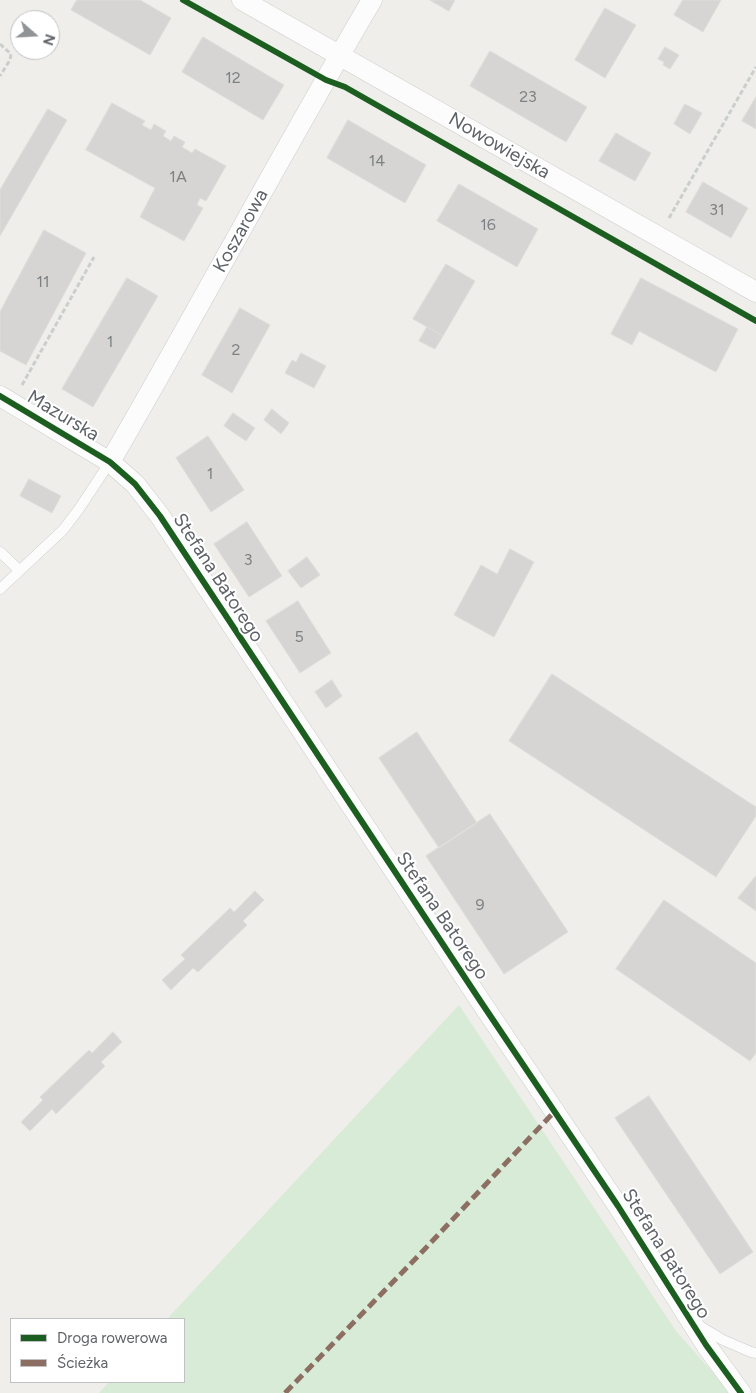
<!DOCTYPE html>
<html>
<head>
<meta charset="utf-8">
<style>
  body { margin:0 }
  #map { position:relative; width:756px; height:1393px; overflow:hidden; background:#efeeea; font-family:Figtree,sans-serif }
  canvas { display:block }
  .legend { position:absolute; left:10px; top:1318px; width:175px; height:65px; box-sizing:border-box; background:#fff; border:1px solid #bfc1c3; margin:0; padding:6px 9px; list-style:none; font-size:15px; color:#5f6368 }
  .legend li { display:flex; align-items:center; gap:10px; height:25px }
  .legend b { width:25px; border:1px solid #bfc1c3 }
  .north { position:absolute; left:10px; top:10px; width:50px; height:50px; box-sizing:border-box; background:#fff; border:1px solid #bfc1c3; border-radius:50%; rotate:109deg; font-size:14px; font-weight:700; line-height:20px; text-align:center; color:#5f6368 }
  .north::after { content:''; display:block; margin:auto; width:18px; height:22px; background:#919496; clip-path:polygon(50% 0,100% 100%,50% 72%,0 100%) }
</style>
</head>
<body>
<div id="map">
<canvas width="756" height="1393"></canvas>
<ul class="legend">
<li><b style="height:6px;background:#1b5e20"></b>Droga rowerowa</li>
<li><b style="height:6px;background:#8d6e63"></b>Ścieżka</li>
</ul>
<div class="north">N</div>
</div>
<script>
const context = document.querySelector('canvas').getContext('2d');
context.lineJoin = 'round';
function fill(path, color) { context.fillStyle = color; context.fill(path, 'evenodd'); }
function stroke(path, color, width, dash) { context.strokeStyle = color; context.lineWidth = width; context.lineCap = dash ? 'butt' : 'round'; context.setLineDash(dash || []); context.stroke(path); }
function drawText(font, color, halo, rows, align = 'center') {
  context.font = font + ' Figtree,sans-serif'; context.lineWidth = 4; context.setLineDash([]); context.textBaseline = 'middle'; context.strokeStyle = halo; context.fillStyle = color; for (const [text, x, y, turn = 0] of rows) {
    context.save(); context.translate(x, y); context.rotate((+turn || 0) * Math.PI / 180); context.textAlign = isNaN(turn) ? turn : align; if (halo) context.strokeText(text, 0, 0); context.fillText(text, 0, 0); context.restore();
  }
}
fill(new Path2D(`
  M459 1005 676 1331 731 1393H99L109 1382H184V1319H167Z`), '#d8ebd6');
const building = new Path2D(`
  M77 0H140L171 18 150 55 71 10Z
  M430 0H455L449 11Z
  M683 0H721L703 32 674 15Z
  M605 8 636 25 605 78 575 60Z
  M203 37 284 85 263 120 182 72Z
  M665 47 679 55 670 69 663 65 664 62 658 59Z
  M490 51 587 107 566 142 470 86Z
  M756 97V129L742 121Z
  M112 103 145 121 142 125 151 130 154 124 166 131 163 136 171 141 174 136 185 142 182 147 192 153 195 149 226 166 206 201 200 198 197 205 203 208 184 241 140 217 155 188 86 150Z
  M685 104 702 113 690 134 674 124Z
  M48 109 67 120 0 236V190Z
  M348 120 426 165 405 203 327 158Z
  M616 133 651 153 635 181 599 161Z
  M703 182 748 208 731 238 686 212Z
  M459 184 538 229 517 267 437 221Z
  M44 230 86 253 26 365 0 351V312Z
  M446 264 475 281 443 336 413 319Z
  M127 278 158 296 93 407 62 389Z
  M641 278 738 329 716 372 639 331 632 345 611 334Z
  M240 308 270 325 232 393 202 375Z
  M427 327 443 336 435 349 419 341Z
  M301 353 326 366 314 388 285 373 292 360 296 362Z
  M272 409 289 423 281 434 264 420Z
  M233 413 255 428 246 441 224 426Z
  M208 436 244 490 211 512 176 458Z
  M29 479 61 496 52 513 20 496Z
  M247 522 282 576 249 597 214 544Z
  M510 549 534 562 494 637 454 615 481 565 497 574Z
  M307 557 320 575 301 588 288 571Z
  M298 601 331 653 300 673 266 621Z
  M552 674 756 807V816L716 877 509 741Z
  M332 680 342 696 326 708 315 692Z
  M417 732 477 823 439 848 379 758Z
  M490 814 568 932 504 974 426 856Z
  M756 876V911L738 898Z
  M255 891 264 900 243 921 247 925 198 972 193 968 171 990 162 980 185 959 181 955 230 908 234 912Z
  M664 900 756 963V1053L750 1061 616 969Z
  M113 1032 122 1042 101 1062 105 1066 56 1114 52 1109 30 1131 21 1122 43 1100 40 1097 89 1050 92 1053Z
  M649 1096 753 1252 720 1274 615 1118Z`);
fill(building, '#d6d5d3');
stroke(building, '#deddd9', 1);
const lane = new Path2D(`
  M0 552 19 570
  M0 589 63 530 79 509 110 462
  M698 1325 723 1340 751 1352 756 1353`);
const street = new Path2D(`
  M242 0 756 292
  M0 396 110 462 135 484 160 516 481 1002 618 1206 706 1345 741 1393
  M110 462C199 309 282 152 372 0`);
stroke(lane, '#cbcccc', 11);
stroke(street, '#cbcccc', 21);
stroke(new Path2D(`
  M0 44 11 54 10 60 0 76
  M669 218 756 67
  M22 385 94 257`), '#cacfcc', 3, [5, 2.5]);
stroke(lane, '#fdfcfc', 10);
stroke(street, '#fdfcfc', 20);
stroke(new Path2D(`
  M285 1393 421 1253 555 1111`), '#8d6e63', 5, [10, 5]);
stroke(new Path2D(`
  M183 0 326 80 345 87 756 321
  M0 396 110 462 135 484 160 516 481 1002 618 1206 706 1345 741 1393`), '#1b5e20', 6);
drawText('16px', '#7e8184', null, [
  ["12",233,78],
  ["23",528,97],
  ["14",377,161],
  ["1A",178,177],
  ["31",717,210],
  ["16",488,225],
  ["11",43,282],
  ["1",110,342],
  ["2",236,350],
  ["1",210,474],
  ["3",248,560],
  ["5",299,637],
  ["9",480,905]
]);
drawText('19px', '#5f6368', '#fff', [
  ["Nowowiejska",499,146,30],
  ["Koszarowa",241,231,-61],
  ["Mazurska",63,416,31],
  ["Stefana Batorego",218,578,57],
  ["Stefana Batorego",442,916,56],
  ["Stefana Batorego",666,1254,58]
]);
</script>
</body>
</html>
